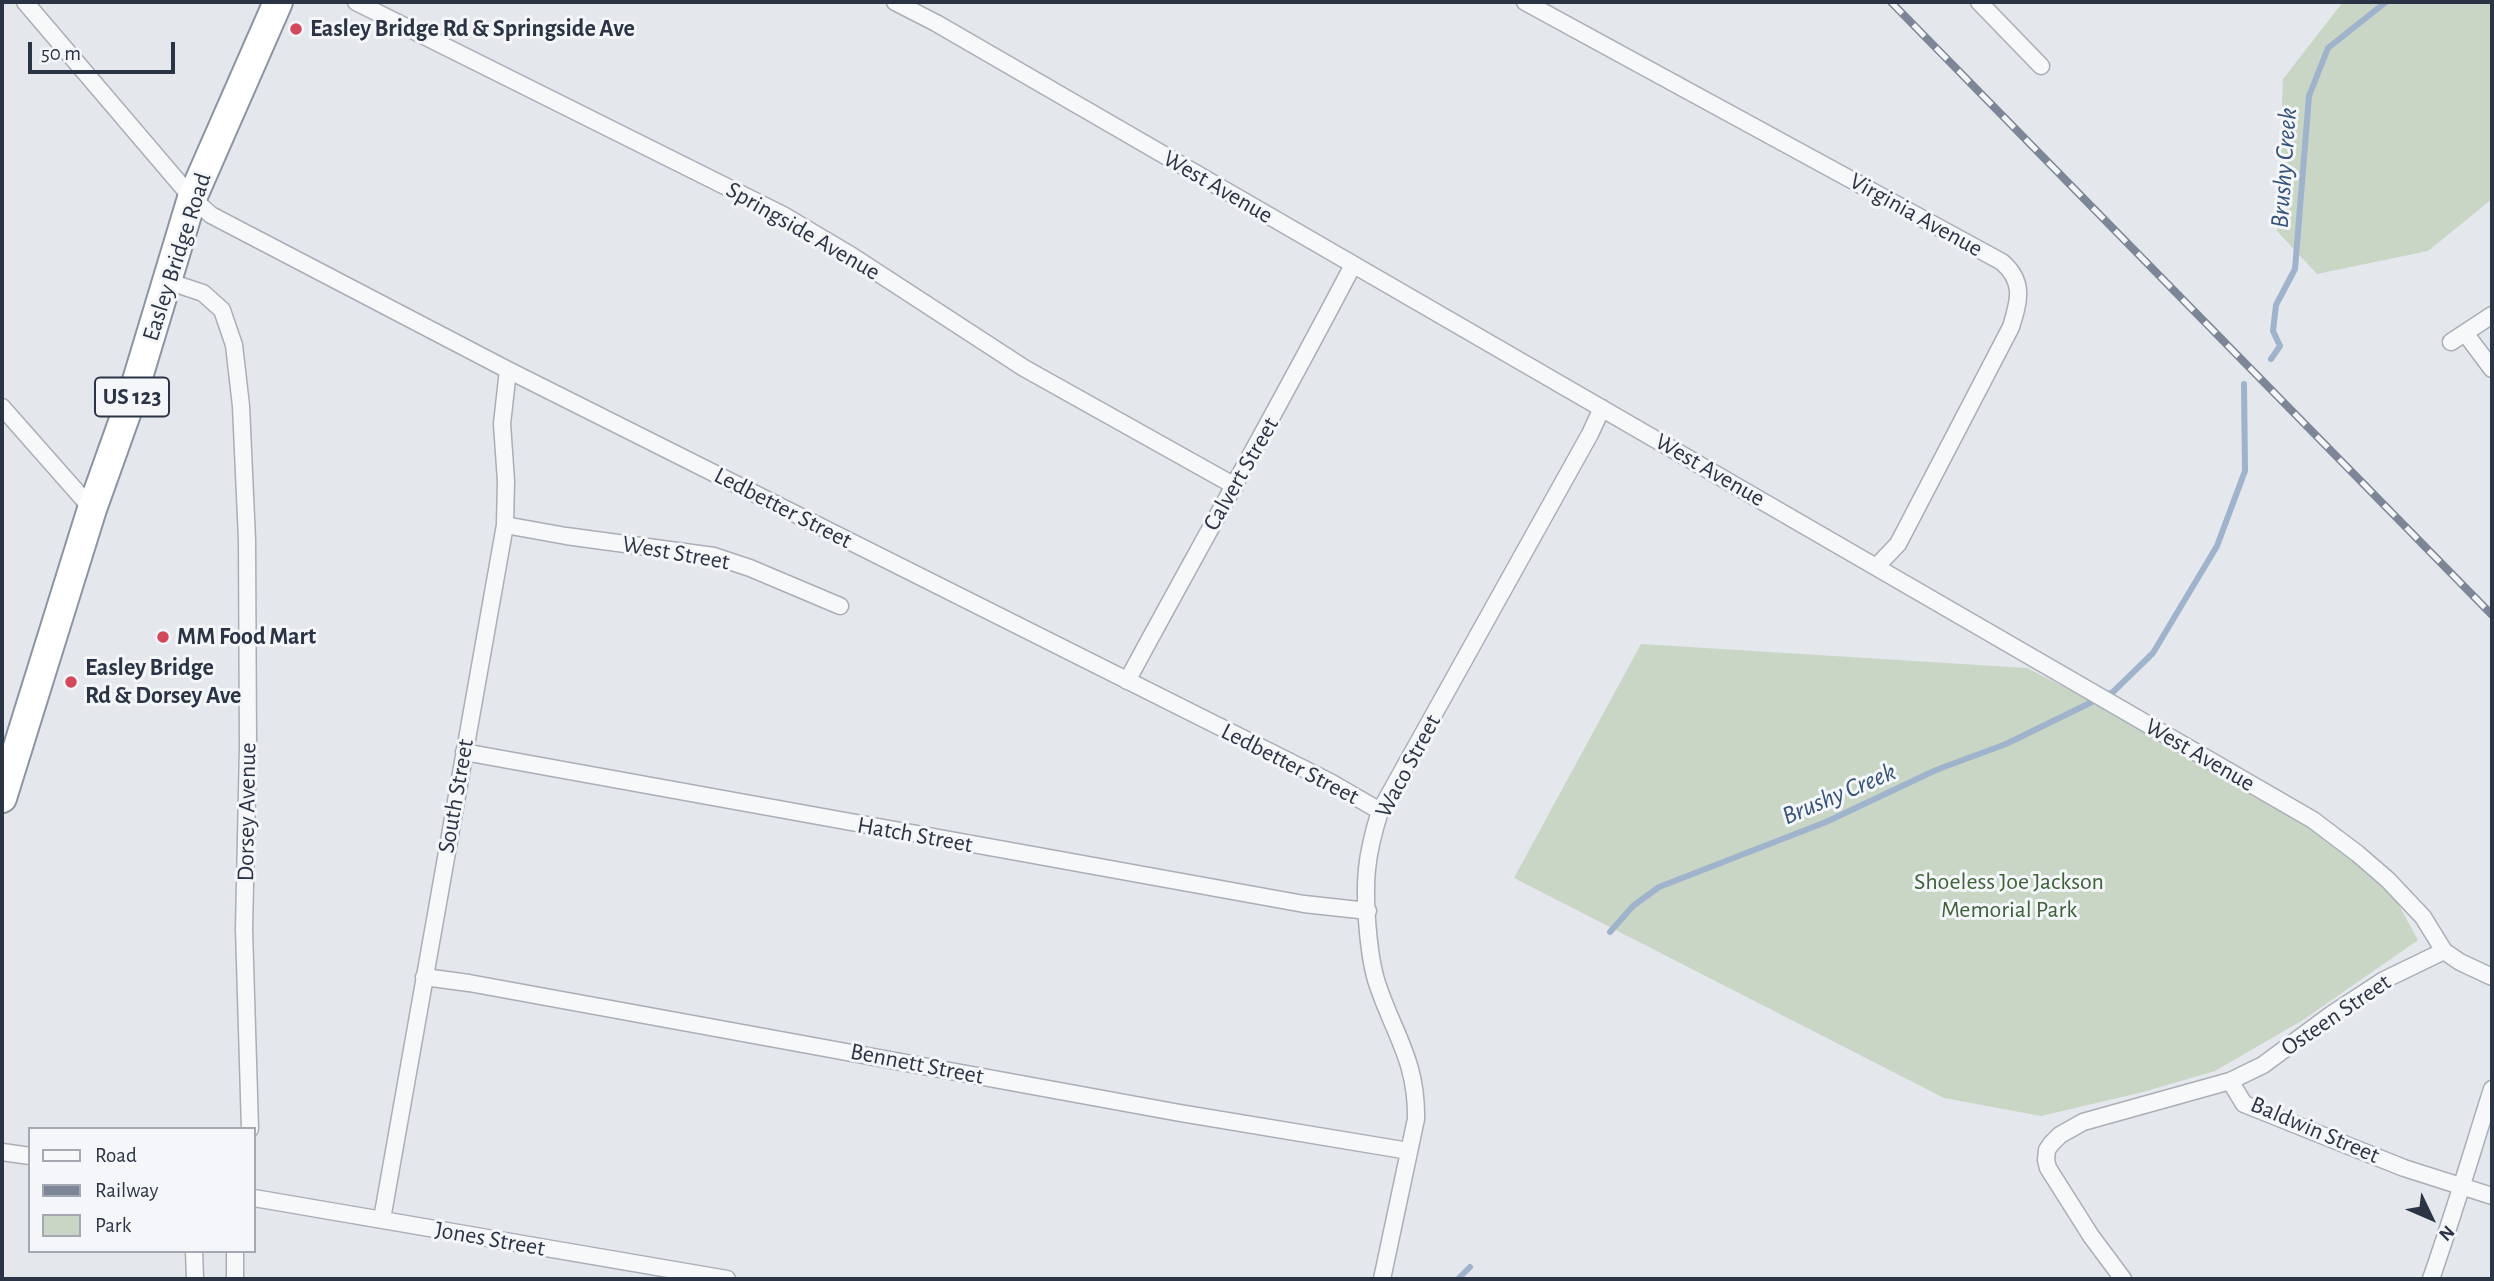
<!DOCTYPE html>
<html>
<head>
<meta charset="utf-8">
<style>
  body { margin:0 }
  #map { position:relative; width:2494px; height:1281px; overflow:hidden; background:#e4e7ec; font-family:"Alegreya Sans",sans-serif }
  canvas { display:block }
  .frame { position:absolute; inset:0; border:4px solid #2b3445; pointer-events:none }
  .legend { position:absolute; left:28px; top:1127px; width:228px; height:126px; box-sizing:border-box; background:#f4f6f9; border:2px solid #a4a8b1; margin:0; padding:9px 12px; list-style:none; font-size:21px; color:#2b3445 }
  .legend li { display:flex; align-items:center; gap:14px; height:35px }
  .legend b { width:35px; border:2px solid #a4a8b1 }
  .north { position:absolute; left:2396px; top:1183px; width:70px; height:70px; -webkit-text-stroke:5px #f4f6f9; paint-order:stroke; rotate:134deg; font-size:19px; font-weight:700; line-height:28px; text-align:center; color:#2b3445 }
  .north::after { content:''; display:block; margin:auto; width:24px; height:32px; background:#2b3445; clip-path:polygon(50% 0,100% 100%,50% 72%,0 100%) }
  .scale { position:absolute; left:28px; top:42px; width:147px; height:32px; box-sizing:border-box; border:4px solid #2b3445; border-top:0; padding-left:9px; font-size:21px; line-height:24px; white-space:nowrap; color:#2b3445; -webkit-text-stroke:5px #f4f6f9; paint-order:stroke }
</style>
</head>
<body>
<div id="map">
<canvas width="2494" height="1281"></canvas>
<div class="frame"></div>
<ul class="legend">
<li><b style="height:9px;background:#f7f8fa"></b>Road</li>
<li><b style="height:9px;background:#7d8696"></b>Railway</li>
<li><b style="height:19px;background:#c9d6c5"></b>Park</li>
</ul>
<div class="north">N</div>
<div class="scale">50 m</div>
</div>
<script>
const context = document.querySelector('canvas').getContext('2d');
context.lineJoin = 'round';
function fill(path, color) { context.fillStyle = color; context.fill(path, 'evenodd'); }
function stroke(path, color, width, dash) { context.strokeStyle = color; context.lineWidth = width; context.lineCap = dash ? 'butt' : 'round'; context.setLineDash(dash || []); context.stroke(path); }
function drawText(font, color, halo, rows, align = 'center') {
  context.font = font + ' "Alegreya Sans",sans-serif'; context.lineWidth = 6; context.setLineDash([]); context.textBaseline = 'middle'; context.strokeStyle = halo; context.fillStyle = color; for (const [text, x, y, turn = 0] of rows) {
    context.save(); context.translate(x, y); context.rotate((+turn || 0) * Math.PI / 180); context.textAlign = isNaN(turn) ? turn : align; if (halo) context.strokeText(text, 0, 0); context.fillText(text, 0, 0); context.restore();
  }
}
fill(new Path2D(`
  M2343 2H2492V199L2428 251 2317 274 2277 231 2283 79Z
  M1641 644 2027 668 2136 724 2301 821 2349 855 2396 900 2418 940 2303 1020 2215 1071 2143 1092 2041 1116 1944 1098 1514 878Z`), '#c9d6c5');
stroke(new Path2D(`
  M2271 359 2280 346 2273 331 2276 305 2295 269 2309 96 2328 48 2386 2
  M2107 695 2113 692 2153 653 2217 546 2245 471 2244 384
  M1610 932 1633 906 1659 887 1826 822 1936 770 2006 744 2092 702
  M1458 1279 1470 1267`), '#9fb4cc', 6);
const street = new Path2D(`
  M25 2 192 198 211 215 508 370 1330 782 1380 811
  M356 2 783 215 852 256 1024 368 1235 486
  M895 2 936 23 2313 820 2358 854 2388 880 2423 917 2444 951 2460 962 2492 977
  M1525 2 2002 262C2025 282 2019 301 2011 327L1898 544 1877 566
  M1979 2 2041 66
  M167 281 203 293 222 310 234 345 241 406 247 540 248 748 244 929 250 1129
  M2465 333 2492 369
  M2451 342 2492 315
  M2 407 92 509
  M505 525 566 536 714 556 750 568 840 606
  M1127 681C1202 542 1280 405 1353 265
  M464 752 1304 904 1368 911
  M424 977 469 983 1180 1113 1409 1151
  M2230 1081 2263 1065 2332 1014 2384 980 2444 951
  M2 1152 30 1156
  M254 1198 727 1279
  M382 1219 505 525 506 481 502 424 508 370
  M194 1251 195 1279
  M235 1279V1251
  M1382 1279 1416 1119C1417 1062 1395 1036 1378 986 1368 958 1364 898 1367 869 1369 849 1374 830 1380 811L1590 434 1602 408
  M2123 1279 2091 1236 2048 1168 2046 1160 2047 1150 2051 1144 2060 1135 2083 1122 2230 1081 2244 1104 2404 1168 2492 1196
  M2431 1279C2453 1216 2472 1152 2492 1089`);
const highway = new Path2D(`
  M2 798 92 509 132 397 192 198 278 2`);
stroke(street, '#a9aeb7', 19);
stroke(highway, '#8b94a3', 32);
stroke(street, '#f7f8fa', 16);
stroke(highway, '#fff', 28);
const rail = new Path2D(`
  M1891 2 2492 615`);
stroke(rail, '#7d8696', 8);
stroke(rail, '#f4f6f9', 5, [16]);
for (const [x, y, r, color] of [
  [296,29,7,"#d1495b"],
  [163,637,7,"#d1495b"],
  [71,682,7,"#d1495b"]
]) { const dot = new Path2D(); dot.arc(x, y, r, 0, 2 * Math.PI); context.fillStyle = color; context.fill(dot); stroke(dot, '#f4f6f9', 2.5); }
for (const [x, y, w] of [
  [132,397,74]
]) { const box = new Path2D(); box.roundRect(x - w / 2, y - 19.5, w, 39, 5); context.fillStyle = '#f4f6f9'; context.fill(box); stroke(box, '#2b3445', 2); }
drawText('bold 23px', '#2b3445', null, [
  ["US 123",132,397]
]);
drawText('bold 24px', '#2b3445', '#f4f6f9', [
  ["Easley Bridge Rd & Springside Ave",310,29],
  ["MM Food Mart",177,637],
  ["Easley Bridge",85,668],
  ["Rd & Dorsey Ave",85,696]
], 'left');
drawText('24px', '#2b3445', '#f4f6f9', [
  ["West Avenue",1218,187,30],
  ["Virginia Avenue",1916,215,29],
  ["Springside Avenue",803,231,30],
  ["Easley Bridge Road",177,257,-72],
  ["West Avenue",1710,470,30],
  ["Calvert Street",1241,474,-60],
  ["Ledbetter Street",783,508,27],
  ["West Street",676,553,10],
  ["West Avenue",2200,755,30],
  ["Ledbetter Street",1290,764,27],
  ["Waco Street",1408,766,-62],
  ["South Street",456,796,-80],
  ["Dorsey Avenue",247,812,-89],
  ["Hatch Street",915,835,10],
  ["Osteen Street",2336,1015,-34],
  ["Bennett Street",917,1064,11],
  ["Baldwin Street",2315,1130,23],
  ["Jones Street",490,1239,10]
]);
drawText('24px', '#3f6138', '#f4f6f9', [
  ["Shoeless Joe Jackson",2009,882],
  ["Memorial Park",2009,910]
]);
drawText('italic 26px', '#34527a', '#f4f6f9', [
  ["Brushy Creek",2284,168,-86],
  ["Brushy Creek",1839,794,-23]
]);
</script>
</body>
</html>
